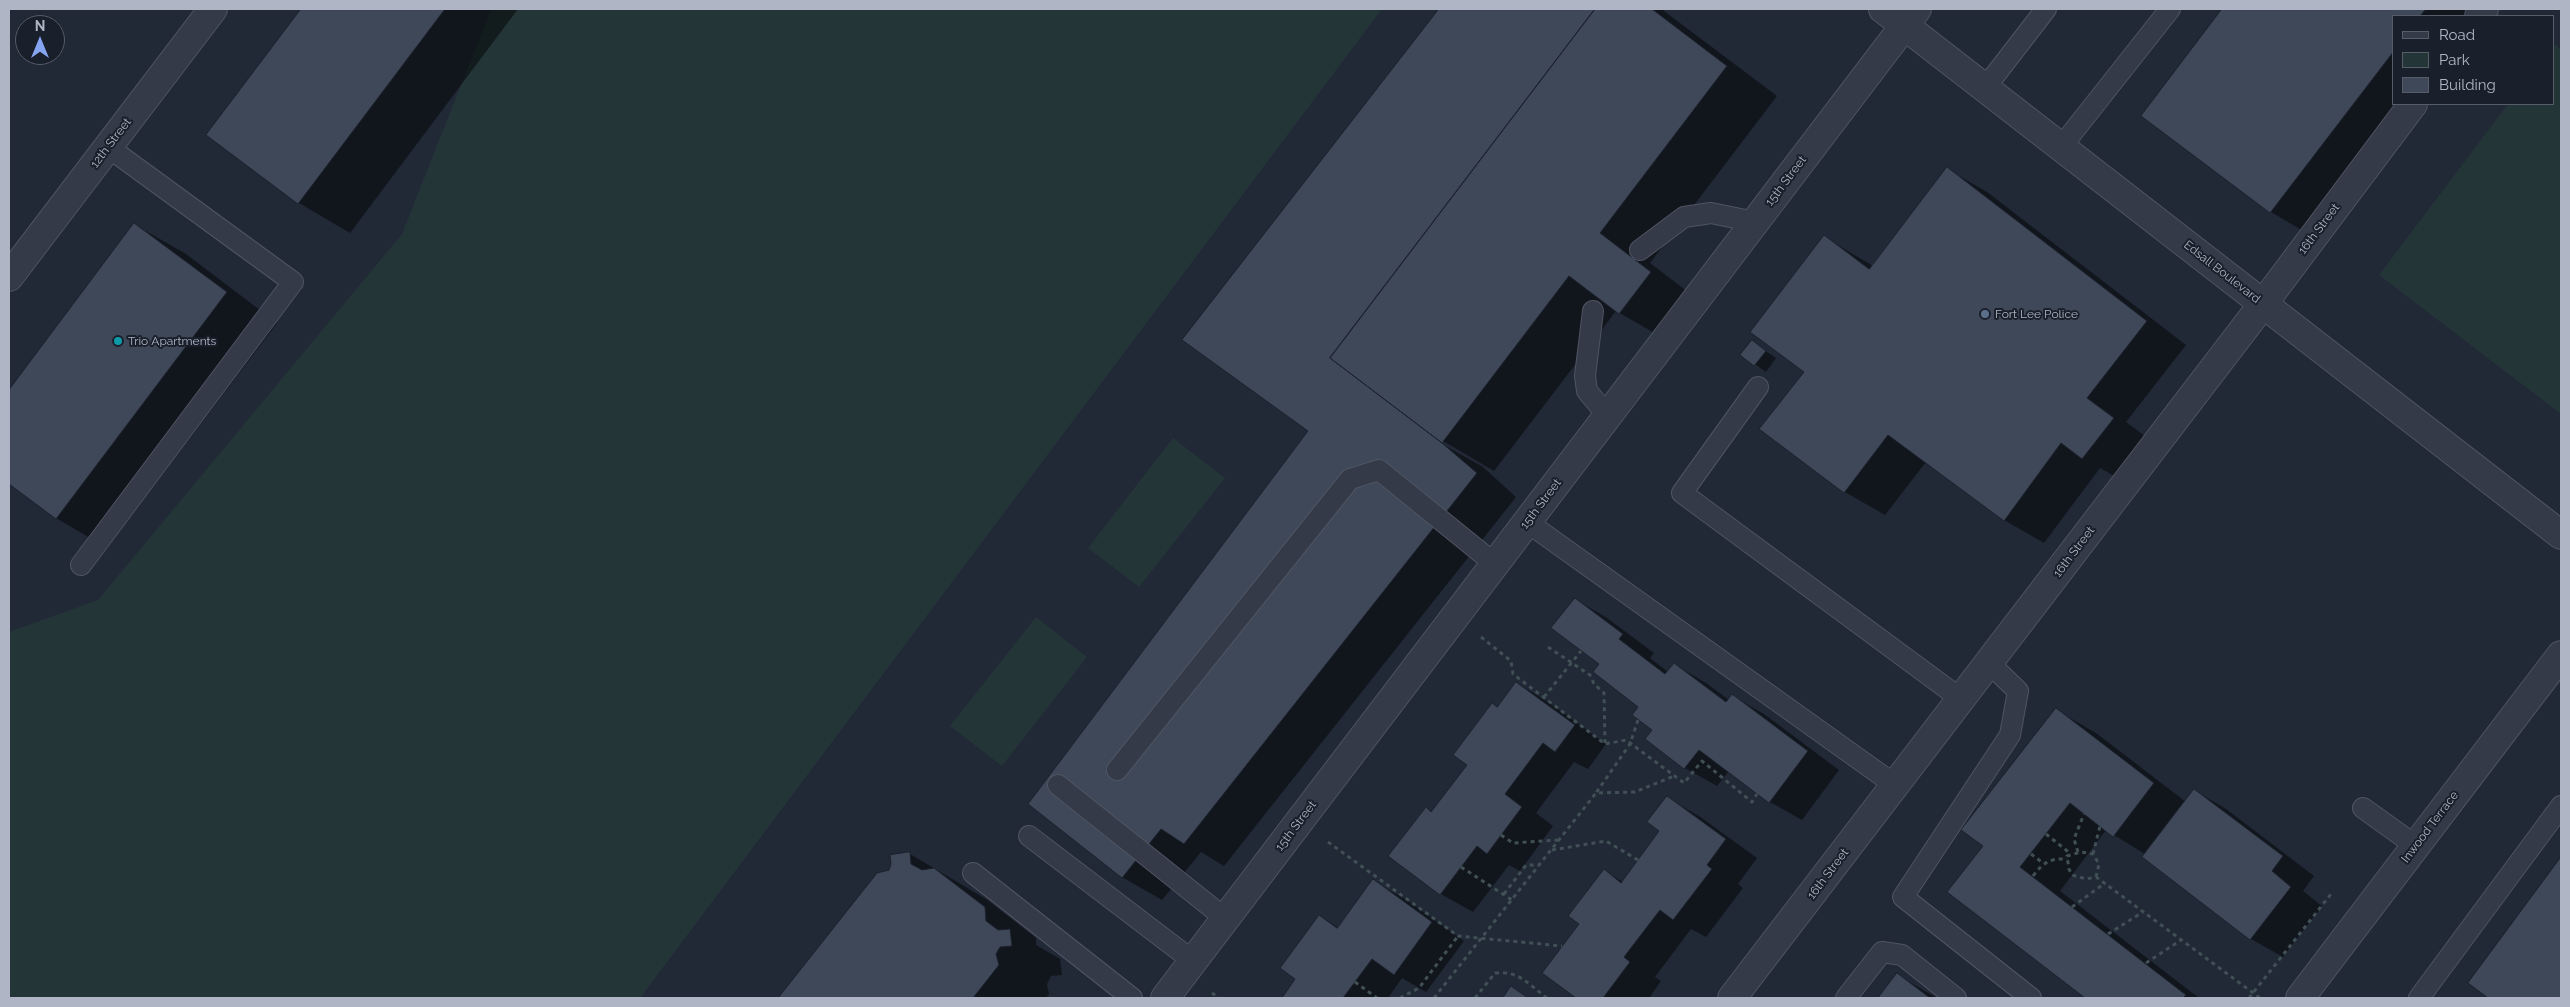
<!DOCTYPE html>
<html>
<head>
<meta charset="utf-8">
<style>
  body { margin:0 }
  #map { position:relative; width:2570px; height:1007px; overflow:hidden; background:#212836; font-family:Raleway,sans-serif }
  canvas { display:block }
  .frame { position:absolute; inset:0; border:10px solid #afb5c4; pointer-events:none }
  .legend { position:absolute; left:2392px; top:15px; width:162px; height:90px; box-sizing:border-box; background:#1a202b; border:1px solid #565c68; margin:0; padding:6px 9px; list-style:none; font-size:15px; color:#afb5c4 }
  .legend li { display:flex; align-items:center; gap:10px; height:25px }
  .legend b { width:25px; border:1px solid #565c68 }
  .north { position:absolute; left:15px; top:15px; width:50px; height:50px; box-sizing:border-box; background:#1a202b; border:1px solid #565c68; border-radius:50%; rotate:0deg; font-size:14px; font-weight:700; line-height:20px; text-align:center; color:#afb5c4 }
  .north::after { content:''; display:block; margin:auto; width:18px; height:22px; background:#85a5f3; clip-path:polygon(50% 0,100% 100%,50% 72%,0 100%) }
</style>
</head>
<body>
<div id="map">
<canvas width="2570" height="1007"></canvas>
<div class="frame"></div>
<ul class="legend">
<li><b style="height:6px;background:#343a47"></b>Road</li>
<li><b style="height:14px;background:#243538"></b>Park</li>
<li><b style="height:14px;background:#3f4859"></b>Building</li>
</ul>
<div class="north">N</div>
</div>
<script>
const context = document.querySelector('canvas').getContext('2d');
context.lineJoin = 'round';
function fill(path, color) { context.fillStyle = color; context.fill(path, 'evenodd'); }
function stroke(path, color, width, dash) { context.strokeStyle = color; context.lineWidth = width; context.lineCap = dash ? 'butt' : 'round'; context.setLineDash(dash || []); context.stroke(path); }
function drawText(font, color, halo, rows, align = 'center') {
  context.font = font + ' Raleway,sans-serif'; context.lineWidth = 4; context.setLineDash([]); context.textBaseline = 'middle'; context.strokeStyle = halo; context.fillStyle = color; for (const [text, x, y, turn = 0] of rows) {
    context.save(); context.translate(x, y); context.rotate((+turn || 0) * Math.PI / 180); context.textAlign = isNaN(turn) ? turn : align; if (halo) context.strokeText(text, 0, 0); context.fillText(text, 0, 0); context.restore();
  }
}
fill(new Path2D(`
  M491 9H1382L640 998H9V632L98 600 402 234Z
  M2554 44 2561 49V414L2379 275 2508 104H2554Z
  M1173 438 1225 478 1139 587 1088 548Z
  M1036 617 1087 657 1002 766 950 726Z`), '#243538');
fill(new Path2D(`
  M302 9H518L350 233 299 203 207 135Z
  M1441 9H1665L1664 11 1777 96 1650 263 1701 302 1670 342 1616 311 1494 471 1438 438 1437 441 1483 467 1516 497 1224 866 1201 852 1162 900 1122 877 1310 431 1184 340Z
  M2224 9H2483L2477 16H2394V104H2411L2310 235 2271 212 2142 115Z
  M1947 169 1987 192 2186 345 2126 422 2153 442 2123 481 2100 468 2044 543 2004 520 1926 462 1885 515 1845 492 1761 429 1806 372 1824 237 1873 266Z
  M135 225 186 254 277 323 107 548 56 518 9 483V392Z
  M1752 342 1776 358 1766 372 1742 355Z
  M1575 599 1607 618 1654 653 1650 658 1668 672 1674 664 1706 683 1729 700 1732 696 1764 714 1839 770 1802 820 1770 802 1729 771 1717 786 1685 768 1647 739 1654 730 1640 706 1600 664Z
  M1517 683 1548 702 1606 744 1588 769 1574 762 1536 813 1553 826 1520 871 1509 865 1473 912 1441 894 1390 856 1426 809 1432 813 1469 765 1493 704 1498 708Z
  M2056 710 2096 733 2186 802 2194 790 2226 809 2314 876 2303 891 2322 906 2283 957 2251 939 2143 857 2145 854 2106 830 2060 891 2199 998H2087L1949 892 1984 846Z
  M1667 798 1699 816 1757 858 1738 884 1743 888 1706 937 1691 929 1655 977 1661 981 1649 998H1578L1543 972 1580 924 1604 871 1623 882 1661 831Z
  M910 854 986 899 1036 938V945L1060 959 1062 975 1051 976 1047 984 1049 994 1046 998H780L878 874 890 871Z
  M2561 859V998H2490L2470 983Z
  M1373 881 1405 899 1464 941 1426 992 1402 978 1388 998H1283L1297 979 1320 916 1339 928Z
  M1897 975 1937 998H1879Z`), '#0007');
const building = new Path2D(`
  M301 9H445L298 204 206 135Z
  M1439 9H1595L1330 358 1442 443 1477 473 1184 844 1161 829 1122 878 1028 804 1308 431 1182 340Z
  M1595 9H1652L1727 66 1600 233 1651 272 1619 314 1569 276 1442 443 1330 358Z
  M2222 9H2426L2420 16H2394V51L2270 213 2141 116Z
  M1947 167 2147 321 2087 398 2114 418 2082 459 2061 443 2004 521 1888 435 1844 493 1759 429 1804 372 1750 332 1824 235 1869 269Z
  M134 223 227 292 56 519 9 484V390Z
  M1752 340 1766 351 1754 366 1740 355Z
  M1575 598 1623 634 1619 639 1665 674 1674 663 1726 702 1732 694 1808 751 1769 803 1699 750 1684 769 1645 739 1652 730 1632 715 1638 707 1593 672 1599 664 1551 628Z
  M1516 682 1575 725 1555 752 1543 743 1505 794 1522 807 1487 854 1477 846 1440 895 1388 856 1426 807 1431 812 1467 765 1453 755 1492 703 1497 707Z
  M2056 708 2154 783 2113 837 2070 803 2020 867 2186 995 2183 998H2085L1947 892 1983 846 1961 830Z
  M2194 789 2283 856 2272 871 2291 887 2250 940 2142 857Z
  M1667 796 1726 839 1707 865 1712 869 1673 920 1660 910 1624 957 1630 962 1603 998H1576L1542 973 1579 924 1568 916 1604 869 1621 883 1659 831 1647 822Z
  M910 852 911 864 922 870 934 868 985 907 986 921 998 930 1010 929 1012 946 1000 947 996 954 999 965 973 998H778L877 873 889 870 891 864 890 855Z
  M2561 857V998H2488L2468 983Z
  M1373 879 1432 922 1394 975 1372 959 1343 998H1282L1295 979 1280 968 1319 915 1337 928Z
  M1897 973 1930 998H1878Z
  M1511 986 1528 998H1503Z`);
fill(building, '#3f4859');
stroke(building, '#1c222d', 1);
const lane = new Path2D(`
  M1985 88 2046 9
  M2061 147 2170 9
  M1640 250 1684 217 1711 213 1755 222
  M1593 311 1585 376 1587 391 1608 416
  M1758 387 1682 493 1961 699
  M1527 522 1895 785
  M81 565 293 282 108 147
  M1989 663 2018 691 2010 735 1903 897 2031 998
  M1117 770 1350 479 1379 470 1495 564
  M1058 785 1226 919
  M2363 808 2416 846
  M1029 836 1193 961
  M973 873 1132 998
  M1846 998 1882 952 1902 955 1956 998
  M2419 998 2561 806`);
const street = new Path2D(`
  M1883 9 2561 535
  M2479 16 2484 9
  M9 277 213 9
  M1165 998 1917 9
  M1732 998 2263 304 2413 104
  M2300 998 2561 655`);
stroke(lane, '#4f5562', 22);
stroke(street, '#4f5562', 30);
stroke(new Path2D(`
  M1481 637 1511 661 1513 674 1605 744 1626 740 1684 783 1702 761 1752 802 1757 794
  M1548 647 1590 675 1594 684 1604 693 1605 743
  M1544 697 1581 651
  M1638 720 1630 744 1596 793 1635 792 1674 776
  M2046 834 2071 854
  M1501 835 1513 843 1559 840
  M1328 842 1458 936 1562 946
  M1552 850 1606 841 1638 860
  M2078 852 2074 839 2084 814
  M2031 854 2043 863
  M2093 854 2100 826
  M1461 867 1512 900
  M2033 876C2043 863 2049 858 2067 859
  M2096 877 2099 864 2093 854 2081 852 2067 856 2069 869 2072 875 2086 879 2096 877 2260 998
  M1504 894 1526 865H1539
  M2072 907 2105 883
  M2108 934 2143 912
  M2146 963 2181 940
  M1355 982 1377 998
  M1212 993 1219 998
  M1400 998 1419 988 1458 936
  M1434 998 1596 793
  M1475 998 1495 973C1519 970 1529 985 1547 998
  M2249 998 2331 894`), '#405055', 3, [4, 4]);
stroke(lane, '#343a47', 20);
stroke(street, '#343a47', 28);
for (const [x, y, r, color] of [
  [1985,314,5,"#5c6f8a"],
  [118,341,5,"#0f9aa8"]
]) { const dot = new Path2D(); dot.arc(x, y, r, 0, 2 * Math.PI); context.fillStyle = color; context.fill(dot); stroke(dot, '#1a202b', 2); }
drawText('12px', '#afb5c4', '#1a202b', [
  ["12th Street",111,143,-53],
  ["15th Street",1786,181,-53],
  ["16th Street",2319,229,-53],
  ["Edsall Boulevard",2222,272,38],
  ["15th Street",1541,504,-53],
  ["16th Street",2074,552,-53],
  ["15th Street",1296,826,-53],
  ["Inwood Terrace",2430,827,-53],
  ["16th Street",1828,874,-53]
]);
drawText('12px', '#afb5c4', '#1a202b', [
  ["Fort Lee Police",1995,314],
  ["Trio Apartments",128,341]
], 'left');
</script>
</body>
</html>
